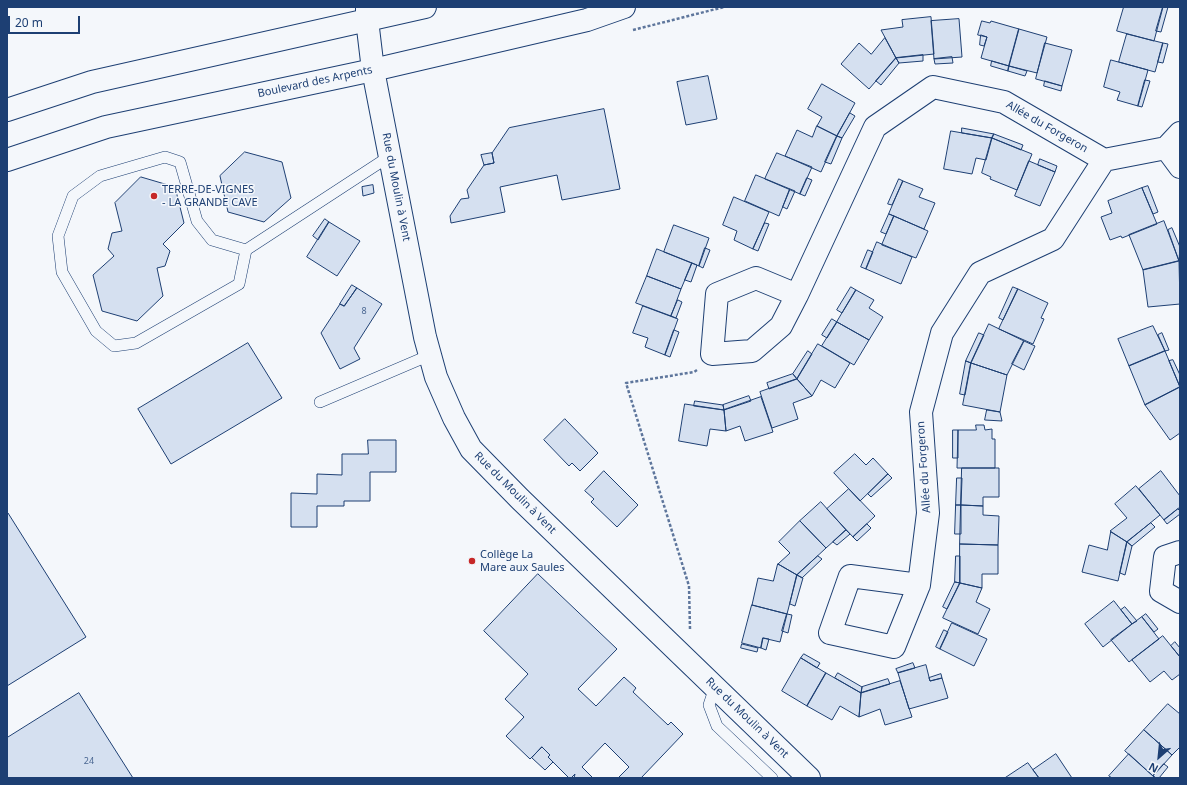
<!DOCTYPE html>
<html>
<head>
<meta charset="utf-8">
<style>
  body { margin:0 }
  #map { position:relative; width:1187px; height:785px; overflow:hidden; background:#f4f7fb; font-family:"Noto Sans",sans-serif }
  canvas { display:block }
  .frame { position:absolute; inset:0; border:8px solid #1d3f73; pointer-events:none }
  .north { position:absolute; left:1139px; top:737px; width:40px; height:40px; -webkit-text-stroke:3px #f4f7fb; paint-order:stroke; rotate:207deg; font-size:11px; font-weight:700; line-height:16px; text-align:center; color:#1d3f73 }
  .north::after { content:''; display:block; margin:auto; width:14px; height:18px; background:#1d3f73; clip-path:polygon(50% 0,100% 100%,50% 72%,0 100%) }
  .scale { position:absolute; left:8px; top:16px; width:72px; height:18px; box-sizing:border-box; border:2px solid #1d3f73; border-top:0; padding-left:5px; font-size:12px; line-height:14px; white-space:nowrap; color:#1d3f73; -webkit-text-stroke:3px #f4f7fb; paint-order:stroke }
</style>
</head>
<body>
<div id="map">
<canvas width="1187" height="785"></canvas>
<div class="frame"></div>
<div class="north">N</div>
<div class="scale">20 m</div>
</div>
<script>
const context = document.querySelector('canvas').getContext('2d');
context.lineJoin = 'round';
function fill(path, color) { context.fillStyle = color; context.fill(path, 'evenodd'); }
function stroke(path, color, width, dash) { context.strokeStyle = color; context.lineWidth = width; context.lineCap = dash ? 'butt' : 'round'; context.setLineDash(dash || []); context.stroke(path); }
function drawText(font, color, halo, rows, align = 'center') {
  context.font = font + ' "Noto Sans",sans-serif'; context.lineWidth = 3; context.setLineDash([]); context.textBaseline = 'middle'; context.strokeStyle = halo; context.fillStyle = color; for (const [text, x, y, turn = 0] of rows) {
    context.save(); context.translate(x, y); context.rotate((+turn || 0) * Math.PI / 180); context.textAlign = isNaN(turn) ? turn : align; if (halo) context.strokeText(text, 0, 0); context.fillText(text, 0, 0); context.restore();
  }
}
const building = new Path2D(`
  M1124 7H1163L1154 41 1117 31Z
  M1163 7H1168L1161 32 1156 31Z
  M931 17 934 54 896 58 881 30 903 27 902 20Z
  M959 19 962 57 934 59 931 21Z
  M982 21 990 23 991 21 1019 29 1009 66 981 58 987 37 978 35Z
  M1019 29 1047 37 1037 73 1009 66Z
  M1127 34 1163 43 1155 72 1119 62Z
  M981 35 987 37 984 46 980 45Z
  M885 38 896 58 869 89 841 64 859 43 871 54Z
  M1045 43 1072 50 1062 86 1036 79Z
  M1163 43 1168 44 1163 63 1158 62Z
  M923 55V61L899 63 896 58Z
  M952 57 953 63 935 64 934 59Z
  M896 58 899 63 881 85 876 81Z
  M1111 60 1148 70 1138 106 1117 100 1120 92 1104 87Z
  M992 61 1009 66 1008 71 991 66Z
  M1009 66 1027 71 1025 76 1008 71Z
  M708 76 717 119 686 125 677 82Z
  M1145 80 1150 81 1142 107 1138 106Z
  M1045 81 1062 86 1061 91 1044 86Z
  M822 84 855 103 837 136 817 126 822 117 808 109Z
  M604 109 620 189 562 200 557 175 500 187 505 212 451 223 450 216 461 199 469 198 467 190 484 165 494 163 492 153 509 128Z
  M850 113 855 116 842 138 837 136Z
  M817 126 837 136 821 172 785 156 797 130 812 137Z
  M962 128 994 134 992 138 962 133Z
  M951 131 992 138 986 160 976 158 972 174 944 169Z
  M994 134 1023 145 1021 150 992 138Z
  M837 136 842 138 831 164 825 162Z
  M992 138 1032 154 1017 190 990 179 991 177 982 173Z
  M245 152 282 162 291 198 264 222 228 212 220 176Z
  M492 153 494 163 484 165 481 155Z
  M777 153 812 167 800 194 765 179Z
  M1040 159 1057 166 1055 172 1038 165Z
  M1029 161 1055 172 1040 206 1015 196Z
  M756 175 790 189 779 216 745 201Z
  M141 177 175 187 184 223 163 244 170 251 165 266 157 268 163 296 137 321 102 311 93 275 114 256 108 249 112 233 122 231 115 203Z
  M807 178 812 180 805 196 800 194Z
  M899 179 903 181 892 205 888 204Z
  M903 181 923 189 919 197 935 203 924 229 889 214Z
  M373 185 374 193 363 196 362 187Z
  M1148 186 1158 212 1153 214 1142 188Z
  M1142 188 1157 224 1122 238 1121 236 1110 240 1101 217 1112 213 1108 201Z
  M790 189 795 191 787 209 783 207Z
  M734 197 769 212 753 249 734 240 737 231 723 225Z
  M889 214 894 216 886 234 881 232Z
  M894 216 928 231 916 258 882 245Z
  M325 219 329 222 318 240 313 236Z
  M1164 221 1179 261 1143 270 1129 235Z
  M329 222 360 241 337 276 307 257Z
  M765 223 769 224 758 251 753 249Z
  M674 225 709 238 699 266 664 252Z
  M1172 228 1180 247 1179 261 1168 230Z
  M877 242 912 257 901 284 866 269Z
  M705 248 710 250 703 268 699 266Z
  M657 249 692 263 681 289 647 276Z
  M868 250 873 252 866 269 861 267Z
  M1179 261 1180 304 1148 307 1143 270Z
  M692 263 697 265 691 282 685 280Z
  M647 276 681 289 671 316 636 303Z
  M352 285 357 288 344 306 340 304Z
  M851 287 856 290 842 313 837 310Z
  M1013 287 1018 289 1003 320 999 318Z
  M357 288 382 304 354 348 360 359 340 369 321 333 340 304 344 306Z
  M1018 289 1048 303 1041 318 1044 319 1033 344 999 329Z
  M856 290 874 300 869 308 883 317 869 340 837 322Z
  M678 300 682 302 676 318 671 316Z
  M643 306 678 319 665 355 645 347 648 338 633 333Z
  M832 319 837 322 827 338 822 335Z
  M837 322 869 340 854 365 822 346Z
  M989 324 1024 341 1007 375 971 363Z
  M1153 326 1165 351 1129 366 1118 339Z
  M674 330 679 332 670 357 665 355Z
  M979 333 984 335 971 363 966 361Z
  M1162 333 1169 350 1165 351 1158 335Z
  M1024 341 1035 346 1024 370 1012 364Z
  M248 343 282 398 171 464 138 409Z
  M818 344 850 363 835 388 821 380 812 396 797 379Z
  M808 351 812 354 797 379 793 374Z
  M1165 351 1180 387 1145 405 1129 366Z
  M1173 360 1180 375V387L1169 361Z
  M966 361 971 363 965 395 960 394Z
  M971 363 1007 375 1000 412 963 405Z
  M793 374 797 379 769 389 767 383Z
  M797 379 812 396 793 403 798 419 772 428 760 392Z
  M1180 387V433L1170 440 1145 405Z
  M749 396 751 401 724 410 723 405Z
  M761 397 773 432 745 441 740 426 726 431 724 410Z
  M695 401 723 405 724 410 694 406Z
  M685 404 724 410 726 431 710 429 707 446 679 441Z
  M987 410 1000 412 1002 421 985 420Z
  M565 419 598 453 580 471 572 463 569 466 544 440Z
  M976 425H984L985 430 992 429V439H995V468H957L958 430H976Z
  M953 430H958V458H953Z
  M368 440H396V472H370V501H344V506H317V527H291V493L317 494V474L342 475V454H368Z
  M855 454 866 465 873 458 888 474 860 501 834 473Z
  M962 468H999V497H983V506L961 505Z
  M604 471 638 505 617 527 591 502 594 499 585 491Z
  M1161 471 1180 496V507L1164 520 1139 489Z
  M888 474 892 478 871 497 868 494Z
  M957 478H962L961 505H956Z
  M1136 486 1160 515 1127 542 1110 531 1127 518 1115 504Z
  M849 489 875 516 853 537 827 509Z
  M821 502 846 530 826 548 800 521Z
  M956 505H961V534H955Z
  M961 505 983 506V515L999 516 998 545 960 544Z
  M1178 509 1180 511V514L1167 524 1164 520Z
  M7 513H8L86 637 7 686Z
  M800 521 826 548 797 575 778 564 790 553 779 542Z
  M1151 523 1155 527 1132 546 1127 542Z
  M867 524 871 528 857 541 853 537Z
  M846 530 850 534 837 545 833 542Z
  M1111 532 1127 542 1118 581 1082 572 1089 545 1107 550Z
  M1127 542 1132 546 1125 575 1120 573Z
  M960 544 998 545V574H982V588L960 583Z
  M818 556 822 559 802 578 797 575Z
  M956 556H960V583L955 582Z
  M778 564 797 575 787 614 752 605 758 578 773 581Z
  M538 574 617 649 578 689 596 706 624 677 636 688 633 692 668 725 671 722 683 734 641 778H618L629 767 605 743 582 767 593 778H574L575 774 571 778H569L548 757 550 755 542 747 530 759 506 736 524 717 505 699 528 674 484 631Z
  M797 575 803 578 795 606 790 604Z
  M955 582 960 583 947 609 943 607Z
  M960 583 982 588 976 602 990 609 978 634 943 618Z
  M1114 601 1132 624 1103 647 1085 624Z
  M752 605 787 614 780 642 763 638 761 648 742 643Z
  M1125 607 1137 621 1132 624 1121 610Z
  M787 614 792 615 788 633 782 631Z
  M1146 614 1158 629 1154 632 1142 617Z
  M1142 617 1159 639 1129 662 1111 640Z
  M952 623 987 639 974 666 940 649Z
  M944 630 948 632 940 649 936 647Z
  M1163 636 1180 657V674L1172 680 1164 671 1150 682 1132 660Z
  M763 638 769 639 766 650 761 648Z
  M1175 642 1180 648V657L1171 646Z
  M742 644 758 648 757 652 741 648Z
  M804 654 820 663 817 668 801 658Z
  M801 658 826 673 807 706 782 691Z
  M913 663 915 668 898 673 896 669Z
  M926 665 930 681 942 678 948 698 909 709 898 673Z
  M826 673 861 693 859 717 840 706 832 720 807 706Z
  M838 673 862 687 861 693 835 678Z
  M941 674 942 678 930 681 929 678Z
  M888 679 890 684 861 693 862 687Z
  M900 681 912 717 885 725 880 709 859 717 861 693Z
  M79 693 133 778H7V738Z
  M1168 704 1180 714V747L1172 755 1144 730Z
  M1144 730 1172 755 1153 776 1125 751Z
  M542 747 550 755 548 757 553 762 545 770 532 758Z
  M1056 754 1072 778H1039L1033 770Z
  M1129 754 1153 776 1156 778H1112L1109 776Z
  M1028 763 1039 778H1005Z
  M1164 764 1168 767 1159 778H1156L1153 776Z`);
fill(building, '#d5e0f0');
stroke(building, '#1d3f73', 1);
const service = new Path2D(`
  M246 250 212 240 197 221 180 162 165 157 100 176 73 196 58 236 62 272 96 331 114 346 136 343 239 284 246 250 390 156
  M320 402 430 355
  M715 687 709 705 717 726 772 778`);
const minor = new Path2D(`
  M367 7V20L373 70 425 337 436 377 454 418 471 449 520 499 809 778
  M1166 148 1180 167
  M797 295 781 326 752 351 712 354 717 294 756 278 797 295 875 127 933 87 1004 102 1104 160
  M1180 552 1165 557 1161 591 1180 602
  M919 585 850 576 830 633 894 647 919 585 928 513 921 412 942 333 980 273 1053 239 1104 160 1166 148 1180 133`);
const tertiary = new Path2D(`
  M7 110 92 82 425 7
  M7 160 106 127 373 70 587 20 624 7`);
stroke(service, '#1d3f73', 12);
stroke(minor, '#1d3f73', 24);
stroke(tertiary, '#1d3f73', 24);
stroke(new Path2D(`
  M633 30 724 7
  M690 629 689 586 626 383 694 372 697 370`), '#5e769c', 2.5, [3, 2]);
stroke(service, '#f4f7fb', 11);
stroke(minor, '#f4f7fb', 22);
stroke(tertiary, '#f4f7fb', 22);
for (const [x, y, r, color] of [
  [154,196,4,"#c62828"],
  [472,561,4,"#c62828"]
]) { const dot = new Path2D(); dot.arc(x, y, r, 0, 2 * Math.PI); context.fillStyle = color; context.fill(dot); stroke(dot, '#f4f7fb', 1.5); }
drawText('9px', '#4b6792', null, [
  ["8",364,311],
  ["24",89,761]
]);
drawText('11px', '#1d3f73', '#f4f7fb', [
  ["Boulevard des Arpents",315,82,-12],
  ["Allée du Forgeron",1047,127,30],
  ["Rue du Moulin à Vent",396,187,79],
  ["Allée du Forgeron",924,467,-94],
  ["Rue du Moulin à Vent",515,493,45],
  ["Rue du Moulin à Vent",747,718,44]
]);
drawText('11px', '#1d3f73', '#f4f7fb', [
  ["TERRE-DE-VIGNES",162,190],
  ["- LA GRANDE CAVE",162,203],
  ["Collège La",480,555],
  ["Mare aux Saules",480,568]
], 'left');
</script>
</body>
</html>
